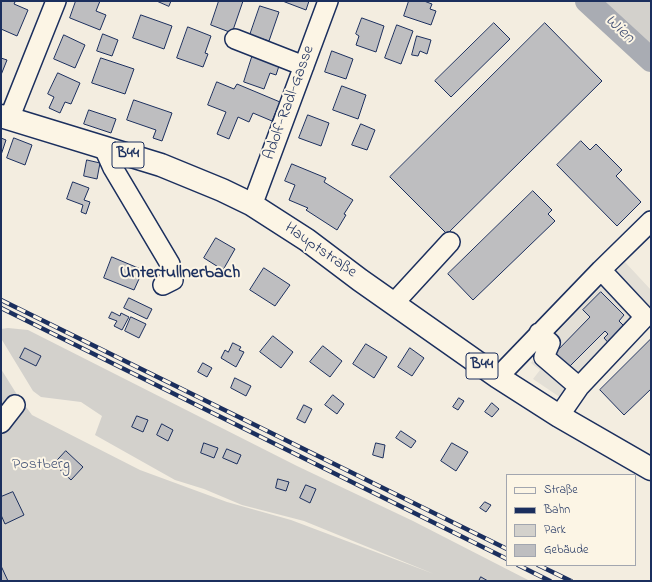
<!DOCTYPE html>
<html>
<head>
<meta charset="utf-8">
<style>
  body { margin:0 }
  #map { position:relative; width:652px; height:582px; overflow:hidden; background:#f3ede0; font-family:"Indie Flower",sans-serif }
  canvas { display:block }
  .frame { position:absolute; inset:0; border:2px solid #1b2f5e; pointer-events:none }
  .legend { position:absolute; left:506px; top:474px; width:130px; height:92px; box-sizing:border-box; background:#fcf5e5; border:1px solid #a2a6af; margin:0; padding:5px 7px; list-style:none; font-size:12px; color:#1b2f5e }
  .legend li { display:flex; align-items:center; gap:8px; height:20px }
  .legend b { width:20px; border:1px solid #a2a6af }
</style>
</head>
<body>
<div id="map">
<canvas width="652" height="582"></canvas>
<div class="frame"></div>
<ul class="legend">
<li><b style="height:5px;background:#fcf5e5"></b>Straße</li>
<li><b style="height:5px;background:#1b2f5e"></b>Bahn</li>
<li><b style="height:11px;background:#d3d1cc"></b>Park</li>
<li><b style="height:11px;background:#bebec0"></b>Gebäude</li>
</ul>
</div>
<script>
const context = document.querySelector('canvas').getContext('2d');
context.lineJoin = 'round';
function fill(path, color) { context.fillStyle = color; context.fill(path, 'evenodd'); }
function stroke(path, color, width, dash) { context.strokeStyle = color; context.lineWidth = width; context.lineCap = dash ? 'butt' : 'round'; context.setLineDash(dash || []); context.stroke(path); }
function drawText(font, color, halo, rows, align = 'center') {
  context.font = font + ' "Indie Flower",sans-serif'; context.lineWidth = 4; context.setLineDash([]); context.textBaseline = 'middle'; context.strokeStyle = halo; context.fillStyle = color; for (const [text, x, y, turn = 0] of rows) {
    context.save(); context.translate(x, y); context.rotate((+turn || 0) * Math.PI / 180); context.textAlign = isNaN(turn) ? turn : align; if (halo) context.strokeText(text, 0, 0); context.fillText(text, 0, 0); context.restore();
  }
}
fill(new Path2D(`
  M625 262 651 290V324L573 406 533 379 540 370 531 363 538 352Z`), '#e3dfd6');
fill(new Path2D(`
  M603 1H651V45Z
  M8 328 28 330 297 466 413 521 530 581H1V369L16 393 32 415 140 470 227 502 291 520 434 574 304 521 242 505 204 489 175 480 95 435 102 416 81 402 41 397 33 391 2 340 1 329Z`), '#d3d1cc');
stroke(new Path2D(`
  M587 1 651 60`), '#a9acb3', 24);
const building = new Path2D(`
  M1 1H12L15 2 14 4 28 10 17 36 1 29Z
  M76 1H100L96 11 106 15 100 30 70 18Z
  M157 1H171L169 6Z
  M219 1H243L232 33 211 25Z
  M286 1H309L306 10 285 2Z
  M409 1H424L432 4 430 9 436 11 431 25 404 16Z
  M260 6 279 12 269 41 250 35Z
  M141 15 172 26 164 49 133 38Z
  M362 18 384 26 376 52 356 45 359 36 356 34Z
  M494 23 510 39 451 97 435 81Z
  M545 23 602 81 447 234 390 177Z
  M397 25 413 31 401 64 385 58Z
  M188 27 211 36 205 53 208 54 203 67 177 58Z
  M103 34 118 40 112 56 97 51Z
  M64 35 85 45 75 68 54 59Z
  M417 36 431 40 427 54 420 51 418 56 412 55Z
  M332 51 353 59 346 79 325 72Z
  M253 54 280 63 276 75 270 73 264 89 244 82Z
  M1 58 7 60 1 75Z
  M101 58 134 69 125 94 92 83Z
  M58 73 80 83 71 104 65 102 60 113 49 108 54 97 48 94Z
  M217 82 234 89 237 84 280 102 272 121 253 113 249 122 238 117 229 139 217 134 226 112 208 105Z
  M342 86 366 95 358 119 333 110Z
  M134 100 172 113 162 141 153 138 156 130 127 120Z
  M89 110 116 119 111 133 84 124Z
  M308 115 329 123 321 146 299 138Z
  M361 124 375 130 367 150 352 145Z
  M1 138 6 140 1 155Z
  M14 138 32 145 25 165 7 158Z
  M581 141 590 150 596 144 622 170 616 176 641 202 617 226 557 165Z
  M87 160 100 163 97 179 84 176Z
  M292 164 326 178 324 182 353 200 344 214 346 215 337 230 306 210 308 208 289 200 295 185 285 181Z
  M73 182 89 188 84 200 90 202 86 214 81 212 83 205 67 199Z
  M533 191 552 210 548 214 555 221 473 300 448 274Z
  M216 238 235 249 223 270 204 258Z
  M112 257 143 270 134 290 104 278Z
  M264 268 290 285 275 306 250 290Z
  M601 292 624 315 619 321 629 331 613 348 604 338 608 334 605 331 568 368 554 354 590 317 583 310Z
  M129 298 152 309 147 319 124 308Z
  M112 312 120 316 121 313 129 317 122 330 114 326 117 321 109 318Z
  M131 317 146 324 139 338 125 331Z
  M273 336 293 352 281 368 260 352Z
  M651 339V389L624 415 600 390Z
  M233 343 241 347 239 350 244 352 236 367 221 358 225 350 228 352Z
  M366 344 387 357 374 378 353 364Z
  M323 346 342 361 330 377 310 362Z
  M25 348 41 356 36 366 20 358Z
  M410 348 424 358 412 376 398 367Z
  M203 363 212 368 207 377 198 372Z
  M235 378 251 386 246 396 231 388Z
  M333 395 344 404 337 414 325 405Z
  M459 398 464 401 458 410 453 407Z
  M492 403 499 409 492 417 485 412Z
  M304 405 312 409 305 423 297 419Z
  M137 416 148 420 143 432 132 427Z
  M162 424 173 430 168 441 157 435Z
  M401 431 416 441 411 448 396 438Z
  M204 443 218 448 214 458 201 453Z
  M376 443 385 445 383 458 373 455Z
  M452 443 468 452 456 471 441 461Z
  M227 449 241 455 237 464 223 458Z
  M66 451 83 467 71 480 54 464Z
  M278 479 289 482 286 491 276 488Z
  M306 485 316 489 310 503 300 498Z
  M13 492 24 515 5 524 1 515V497Z
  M485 502 491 505 486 512 480 508Z
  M2 568 8 581H1V569Z
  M481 577 488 581H479Z`);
fill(building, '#bebec0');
stroke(building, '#1b2f5e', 1);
const minor = new Path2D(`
  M235 39 304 66
  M9 119 56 1
  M104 148 113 168 170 264 173 280 163 285
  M251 204 256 195 328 1
  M394 303 450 242
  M539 333 550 343 544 357 579 387
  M498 377 601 270 651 221
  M559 416 579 387 645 317 601 270
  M1 423 15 405`);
const major = new Path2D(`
  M1 116 161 165 222 190 251 204 307 240 360 280 498 377 559 416 651 469`);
stroke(minor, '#1b2f5e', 22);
stroke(major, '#1b2f5e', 25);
stroke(minor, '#fcf5e5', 19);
stroke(major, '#fcf5e5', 22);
const rail = new Path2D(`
  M1 300 507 549
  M1 308 507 559
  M518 565 550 581
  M538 565 571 581`);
stroke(rail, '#1b2f5e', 4.5);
stroke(rail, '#fcf5e5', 3, [9]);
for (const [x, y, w] of [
  [128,155,32],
  [482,366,32]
]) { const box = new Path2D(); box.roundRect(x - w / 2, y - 13, w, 26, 3); context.fillStyle = '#fcf5e5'; context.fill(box); stroke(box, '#1b2f5e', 1); }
drawText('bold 15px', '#1b2f5e', null, [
  ["B44",128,155],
  ["B44",482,366]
]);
drawText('16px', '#1b2f5e', '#fcf5e5', [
  ["Adolf-Radl-Gasse",290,103,-70],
  ["Hauptstraße",320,251,35]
]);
drawText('16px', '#49587a', '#fcf5e5', [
  ["Postberg",41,465]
]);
drawText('italic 17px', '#465478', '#fcf5e5', [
  ["Wien",619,30,43]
]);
drawText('bold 18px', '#1b2f5e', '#fcf5e5', [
  ["Untertullnerbach",180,274]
]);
</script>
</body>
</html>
